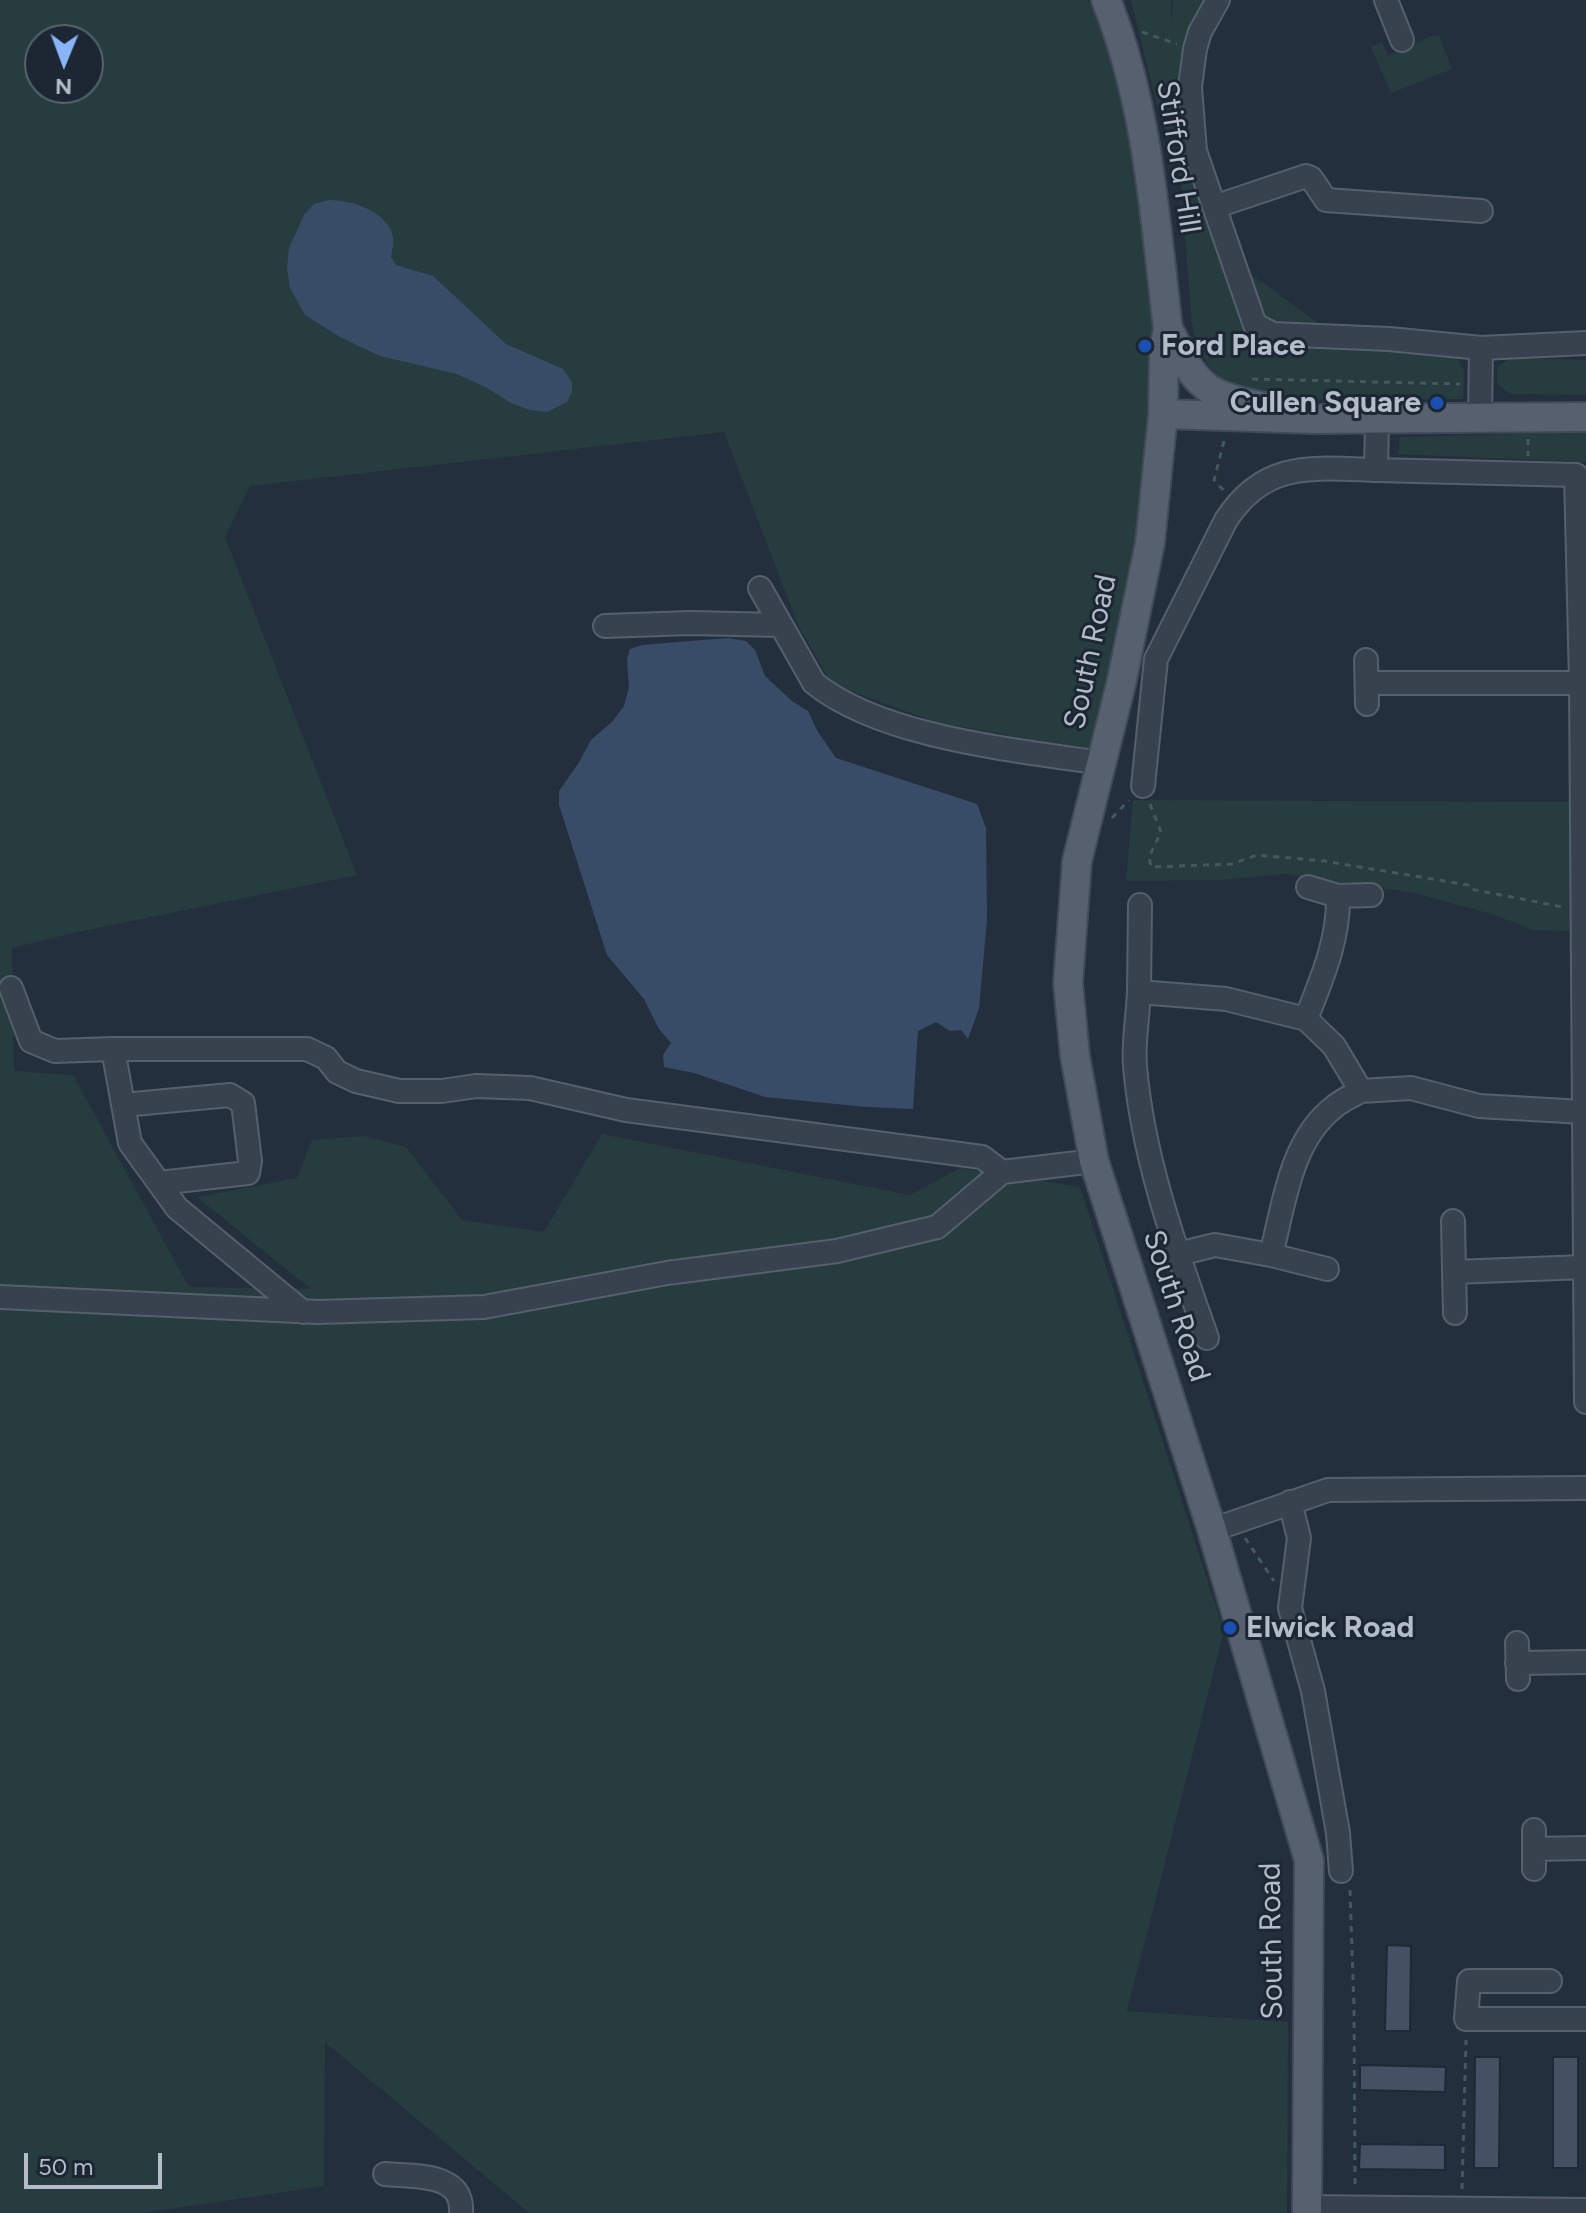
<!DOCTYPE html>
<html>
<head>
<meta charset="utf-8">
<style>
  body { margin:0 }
  #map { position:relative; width:1586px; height:2213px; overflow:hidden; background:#242f3e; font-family:Figtree,sans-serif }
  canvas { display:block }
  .north { position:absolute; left:24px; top:24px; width:80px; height:80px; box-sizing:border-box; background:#1d2633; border:2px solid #59626f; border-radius:50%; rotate:181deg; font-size:22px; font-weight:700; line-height:32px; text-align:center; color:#b4bcc9 }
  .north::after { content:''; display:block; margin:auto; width:28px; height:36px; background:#8ab4f8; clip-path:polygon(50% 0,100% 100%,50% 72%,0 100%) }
  .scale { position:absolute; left:24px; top:2153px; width:138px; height:36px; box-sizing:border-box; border:4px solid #b4bcc9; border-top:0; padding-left:10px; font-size:24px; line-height:28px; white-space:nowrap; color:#b4bcc9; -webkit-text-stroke:6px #1d2633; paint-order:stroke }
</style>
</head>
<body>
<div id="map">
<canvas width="1586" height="2213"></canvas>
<div class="north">N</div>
<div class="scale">50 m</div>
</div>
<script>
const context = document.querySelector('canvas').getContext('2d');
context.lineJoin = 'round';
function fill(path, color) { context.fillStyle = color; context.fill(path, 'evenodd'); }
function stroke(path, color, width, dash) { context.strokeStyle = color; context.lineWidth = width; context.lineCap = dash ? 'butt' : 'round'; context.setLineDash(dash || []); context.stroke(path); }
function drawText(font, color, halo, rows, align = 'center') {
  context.font = font + ' Figtree,sans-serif'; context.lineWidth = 6; context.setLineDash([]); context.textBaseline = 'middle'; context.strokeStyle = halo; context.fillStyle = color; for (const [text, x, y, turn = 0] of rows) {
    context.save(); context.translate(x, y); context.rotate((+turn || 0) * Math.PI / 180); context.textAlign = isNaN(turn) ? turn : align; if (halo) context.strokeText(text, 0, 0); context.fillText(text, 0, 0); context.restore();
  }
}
fill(new Path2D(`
  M0 0H1088L1109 46 1131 136 1144 215 1156 328 1153 406 1136 548 1093 751 935 722 832 684 799 627 724 432 250 486 225 537 357 875 78 932 12 948 14 1071 73 1075 189 1287 311 1289 197 1197 297 1178 312 1140 364 1136 406 1147 462 1220 544 1232 602 1134 910 1195 960 1168 1080 1187 1224 1631 1127 2011 1288 2022 1287 2213H529L325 2042 324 2186 143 2213H0ZM40 40H88V88H40Z
  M1131 0H1171V23L1173 0H1211L1190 42 1195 173 1257 343 1453 351 1464 370 1463 399 1278 400 1225 384C1206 364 1197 351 1192 323L1177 136 1162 126Z
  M1439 35 1452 69 1391 93 1371 47 1382 42 1388 56 1427 38Z
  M1251 274 1319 324 1313 332C1261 322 1263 330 1250 278Z
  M1511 358 1586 360V395L1510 394 1497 383V367Z
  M1586 432V462L1398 454 1400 437Z
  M1133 800 1570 802 1571 931 1533 930 1495 915 1415 893 1284 874 1221 880 1126 881Z`), '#263c3f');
fill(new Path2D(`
  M329 200C351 200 388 211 393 237 394 244 392 250 391 257L396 265 433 276 506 344 563 369 572 382V392L567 402 547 412 530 410 511 403 487 388 457 374 380 356 340 337 305 315 290 288 287 268 289 248 304 215 314 204Z
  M728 638 746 641 755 650 765 676 792 701 808 711 818 732 836 758 977 804 986 828 987 920 979 1008 968 1039 961 1030 950 1031 936 1022 918 1031 913 1109 867 1107 765 1097 694 1073 664 1067 663 1055 671 1043 659 1029 644 999 607 955 559 805V791L578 764 591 740 613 721 624 706 629 687 627 659 630 649 642 645Z`), '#394c67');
const building = new Path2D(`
  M1387 1945 1411 1946 1410 2031H1385Z
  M1475 2057H1500L1499 2168H1474Z
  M1553 2057H1578V2168H1553Z
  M1360 2065 1446 2067 1445 2092 1360 2090Z
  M1360 2144 1445 2145V2170L1359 2169Z`);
fill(building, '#455162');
stroke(building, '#1f2835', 2);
const minor = new Path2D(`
  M1218 0 1200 32 1195 49 1190 87 1195 151 1255 325 1273 334 1389 339 1481 348
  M1386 0 1402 40
  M1214 207 1306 176 1311 178 1326 200 1481 211
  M1480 419 1481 348 1586 343
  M1376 470 1576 475 1581 683 1586 1402
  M760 588 814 683C882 738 1016 750 1101 763
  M605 626 690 623 780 625
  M1366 660 1367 704
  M1367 683H1581
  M1143 786 1156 659 1226 520C1265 460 1313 468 1376 470L1377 420
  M1338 896 1371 895
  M11 988 31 1041 55 1051 113 1049 130 1143 177 1208 303 1312
  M1139 992 1140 905
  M1306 1019C1322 978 1339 940 1338 896L1308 887
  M113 1049H307L326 1058 337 1072 356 1081 399 1091H442L476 1086 530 1088 626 1110 982 1157 1002 1172
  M123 1105 230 1095 243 1103 250 1161 248 1173 159 1183
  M1453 1221 1454 1272
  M1178 1254 1215 1245 1271 1255
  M1327 1269 1271 1255C1284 1205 1290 1141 1334 1107 1342 1100 1352 1096 1361 1091
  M0 1297 318 1312 484 1307 667 1273 837 1251 937 1227 1002 1172 1094 1161
  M1455 1313 1454 1272 1585 1267
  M1207 1338C1176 1249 1143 1160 1135 1066 1133 1043 1138 1015 1139 992L1226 999 1306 1019 1334 1046 1361 1091 1411 1088 1479 1106 1583 1112
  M1290 1502 1299 1538 1290 1608 1313 1691 1338 1833 1341 1871
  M1212 1530 1328 1490 1586 1488
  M1517 1643 1518 1679
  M1517 1663 1586 1662
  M1534 1830V1869
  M1534 1849 1586 1848
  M1550 1981H1469L1466 2019H1586
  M385 2174C414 2177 464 2172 461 2213
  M1307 2207 1586 2210`);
const major = new Path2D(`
  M1106 0C1148 104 1155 219 1168 329L1164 350 1163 414 1150 543 1121 684 1077 861 1068 983 1075 1056 1094 1161 1212 1530 1309 1860 1307 2213
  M1168 329C1179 347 1186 370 1203 384 1218 398 1244 402 1264 407
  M1163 414 1315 419 1586 417`);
stroke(minor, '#565f6c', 26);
stroke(major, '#414a57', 32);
stroke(new Path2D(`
  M1142 32 1177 44
  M1252 379 1460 384
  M1528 439V456
  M1224 441 1214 480 1225 492
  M1150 804 1161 832 1149 857 1151 867 1232 864 1257 855 1324 861 1468 885 1470 889 1563 907
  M1112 818 1129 800
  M1245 1538 1274 1581
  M1350 1890 1354 2008 1355 2186
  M1462 2189 1466 2040`), '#44595c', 3, [6, 6]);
stroke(minor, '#38414e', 22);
stroke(major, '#56606e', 28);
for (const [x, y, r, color] of [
  [1145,346,8,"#1a4fb4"],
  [1437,403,8,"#1a4fb4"],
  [1230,1628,8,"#1a4fb4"]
]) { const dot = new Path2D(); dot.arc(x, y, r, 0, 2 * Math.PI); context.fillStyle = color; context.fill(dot); stroke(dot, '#1d2633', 3); }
drawText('30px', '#b4bcc9', '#1d2633', [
  ["Stifford Hill",1178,157,81],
  ["South Road",1091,652,-78],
  ["South Road",1176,1306,72],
  ["South Road",1272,1941,-91]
]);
drawText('bold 30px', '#b4bcc9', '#1d2633', [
  ["Ford Place",1161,346],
  ["Cullen Square",1421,403,"right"],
  ["Elwick Road",1246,1628]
], 'left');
</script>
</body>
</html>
